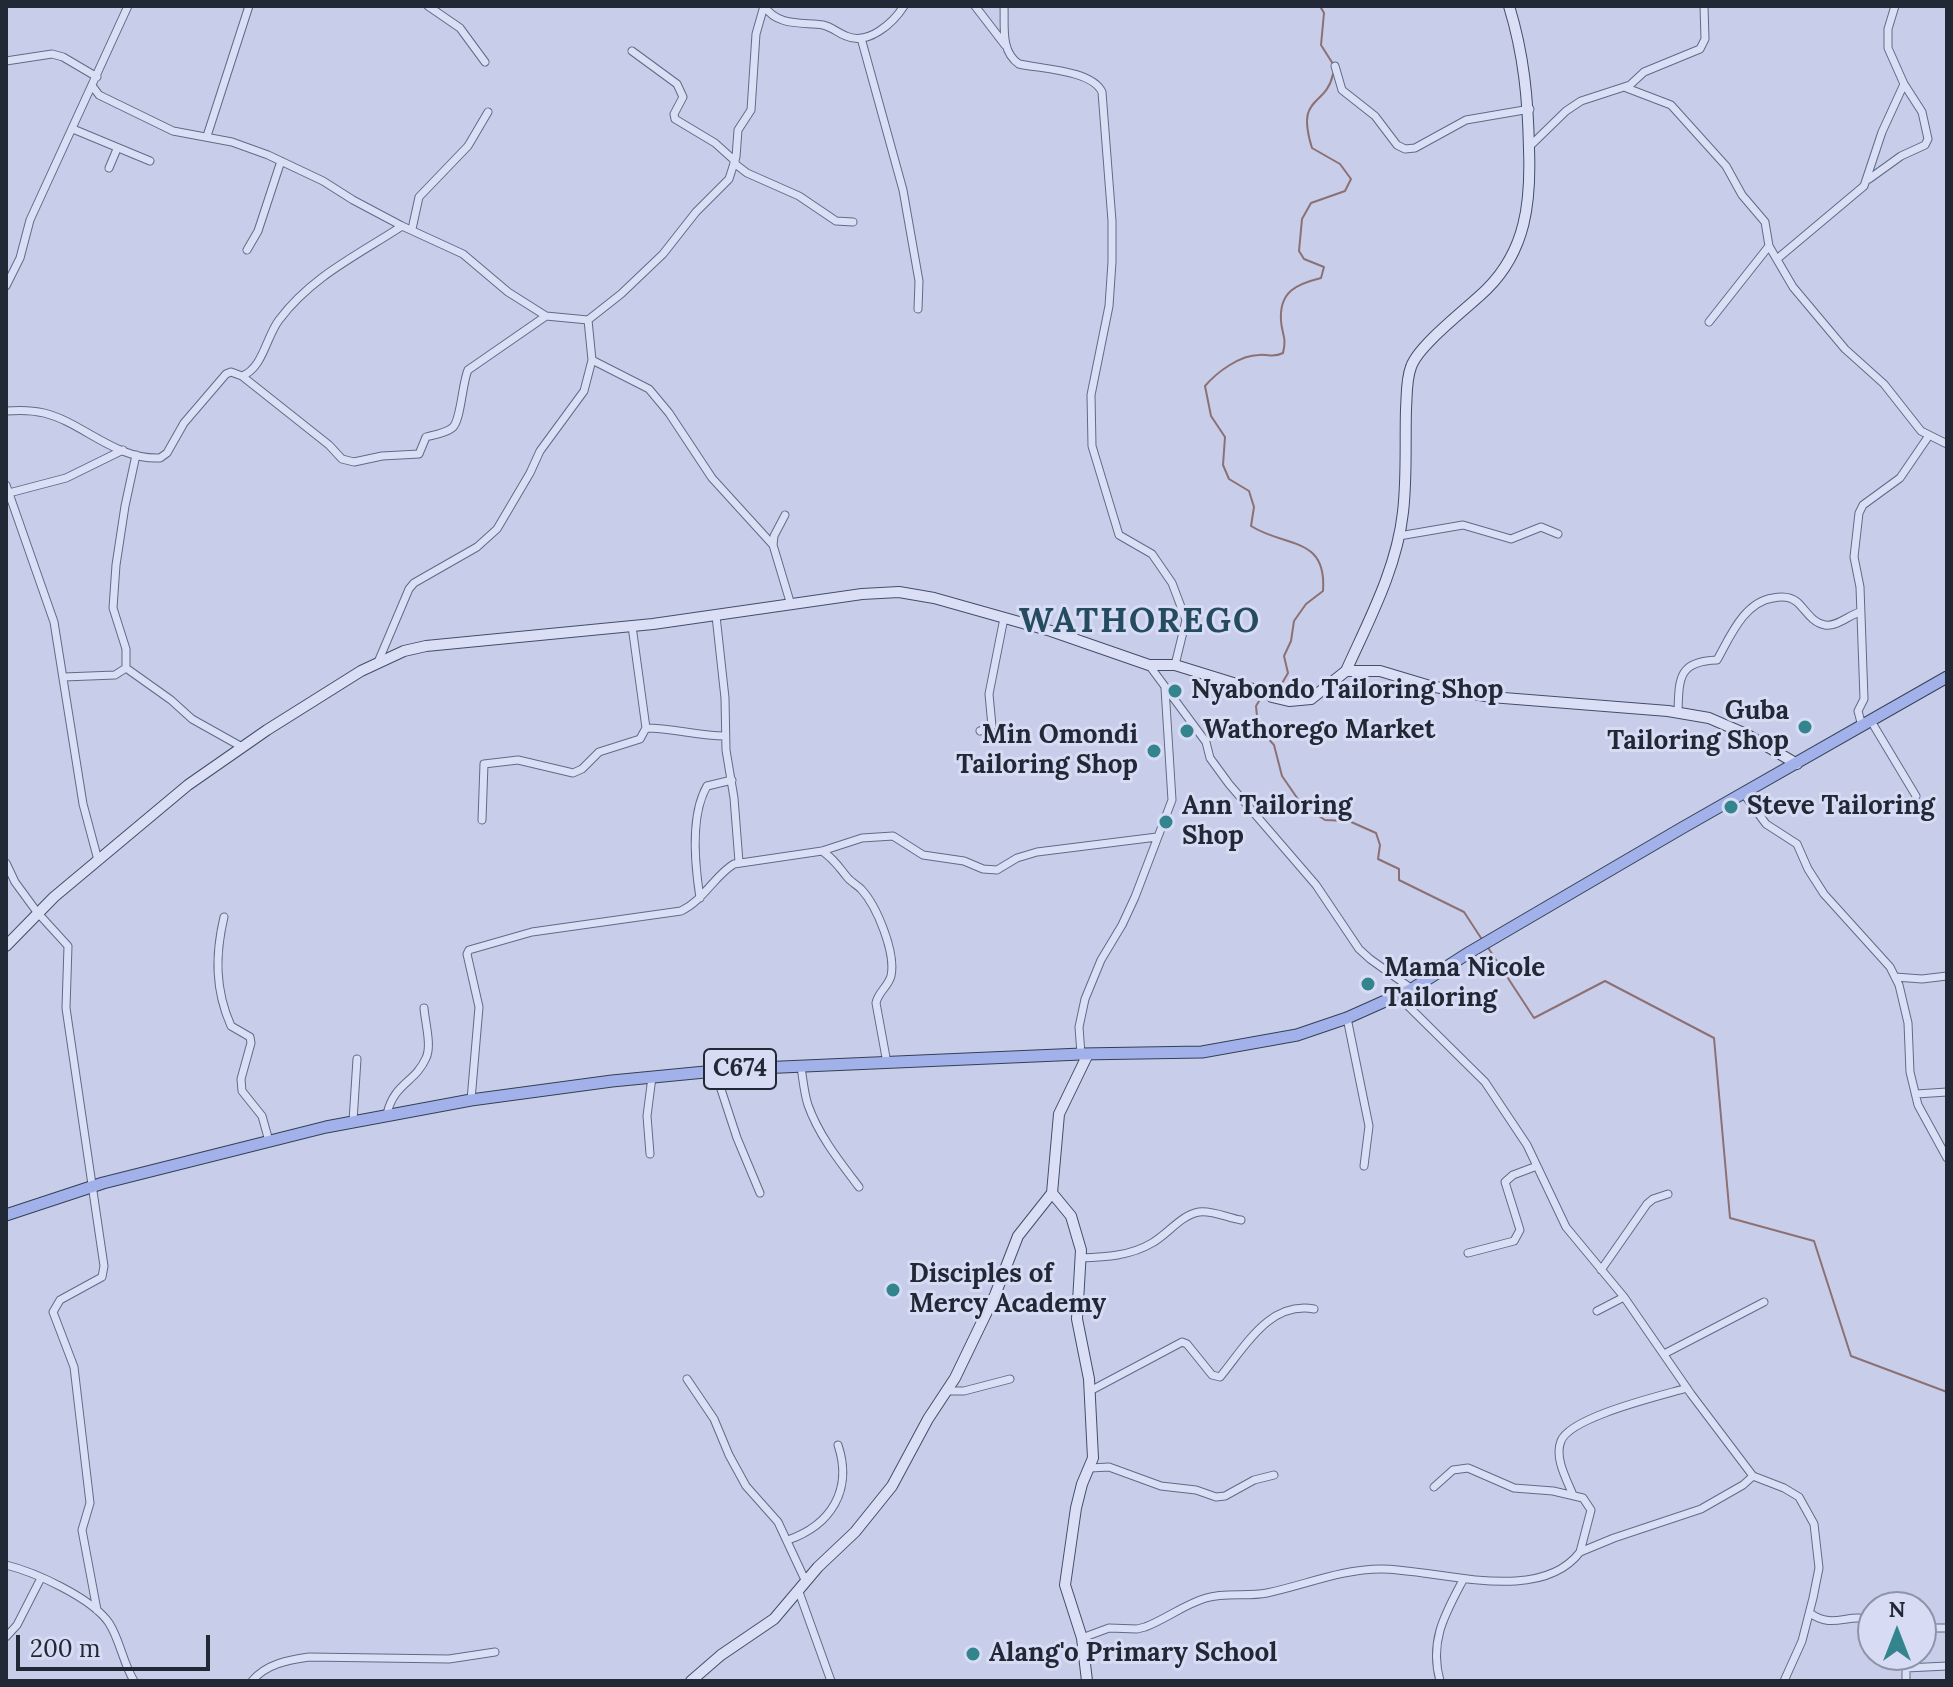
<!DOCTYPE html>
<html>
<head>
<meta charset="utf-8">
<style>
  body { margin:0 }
  #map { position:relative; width:1953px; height:1687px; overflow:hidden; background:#c8ceea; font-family:Lora,serif }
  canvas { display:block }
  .frame { position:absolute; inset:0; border:8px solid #212936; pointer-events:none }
  .north { position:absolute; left:1857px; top:1591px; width:80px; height:80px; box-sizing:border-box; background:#d7dbf3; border:2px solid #8e94a7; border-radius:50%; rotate:0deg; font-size:22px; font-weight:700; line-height:32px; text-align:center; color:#212936 }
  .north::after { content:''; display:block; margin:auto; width:28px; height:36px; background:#34848e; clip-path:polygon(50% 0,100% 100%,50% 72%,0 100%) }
  .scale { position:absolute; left:16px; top:1635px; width:194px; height:36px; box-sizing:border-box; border:4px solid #212936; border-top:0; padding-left:10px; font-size:24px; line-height:28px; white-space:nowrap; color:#212936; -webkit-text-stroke:6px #d7dbf3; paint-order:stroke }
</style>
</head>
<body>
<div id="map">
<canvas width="1953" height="1687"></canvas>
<div class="frame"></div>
<div class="north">N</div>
<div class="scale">200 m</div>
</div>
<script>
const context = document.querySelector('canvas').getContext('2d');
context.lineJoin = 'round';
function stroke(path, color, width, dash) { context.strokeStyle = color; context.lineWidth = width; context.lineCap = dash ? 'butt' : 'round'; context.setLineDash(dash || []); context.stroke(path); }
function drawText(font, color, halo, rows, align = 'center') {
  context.font = font + ' Lora,serif'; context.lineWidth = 6; context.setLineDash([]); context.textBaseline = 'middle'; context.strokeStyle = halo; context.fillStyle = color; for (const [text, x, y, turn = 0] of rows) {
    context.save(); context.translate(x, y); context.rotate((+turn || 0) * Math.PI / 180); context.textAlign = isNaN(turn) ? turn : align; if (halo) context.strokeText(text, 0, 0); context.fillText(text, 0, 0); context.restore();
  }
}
stroke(new Path2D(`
  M1320 6 1324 13 1321 45 1333 64
  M1333 74C1326 108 1295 94 1312 148L1340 164 1351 179 1345 191 1311 203 1302 219 1299 251 1304 259 1324 267 1321 278C1297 284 1279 291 1281 321 1282 335 1287 337 1283 353 1273 358 1269 354 1259 355 1240 355 1217 372 1205 386L1211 416 1225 437 1223 465 1229 479 1249 491 1254 507 1251 526C1286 548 1327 536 1323 591L1306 604 1294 621 1291 641 1284 656 1288 673 1281 685 1267 688 1256 706 1258 727 1274 745 1282 776 1302 805 1325 820 1349 821 1376 833 1380 845 1378 859 1399 869V880L1464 912 1483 941
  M1487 946 1534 1018 1605 981 1714 1038 1730 1218 1814 1241 1851 1356 1947 1392`), '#8d7073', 2);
const street = new Path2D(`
  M428 6 460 28 485 62
  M764 6C778 27 803 22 823 25 832 27 838 33 846 36 868 46 893 23 904 6
  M975 6 1005 45
  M1004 6C1005 26 1000 51 1019 64 1041 69 1092 70 1102 92L1112 221V262L1109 306 1091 395 1092 446 1119 535 1152 554 1172 583 1186 620 1175 665
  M861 38 903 190 919 281 918 309
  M632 51 677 84 683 97 674 114 675 119 715 143 735 161
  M6 61 52 54 63 57 97 77
  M1335 66 1342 90 1375 116 1397 145 1405 149 1415 148 1466 120 1530 109
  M93 87 99 95 173 131 232 142 268 155 323 181 353 200 402 226 463 254 508 292 546 316 588 320 621 294 663 254 696 212 729 179 736 157 738 130 751 110 756 34 764 6
  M1624 87 1630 85 1644 72 1700 49 1705 39 1704 6
  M73 129 150 161
  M207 136 249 6
  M1529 147 1566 111 1581 101 1624 87 1671 105 1726 166 1742 195 1765 222 1769 246 1793 287 1845 349 1884 384 1921 431 1947 444
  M734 163 747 173 799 196 836 221 853 222
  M109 168 117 149
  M1869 179 1901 156 1925 145 1928 139 1922 112 1904 84 1888 48V29L1895 6
  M412 229 419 197 468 146 488 112
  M247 250 258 231 281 161
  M1777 259 1864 186 1882 132 1904 84
  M6 286 20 258 30 220 128 6
  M1709 322 1769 246
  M592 360 649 389 669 413 712 478 773 545
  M242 376 329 445 342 459 354 462 382 456 419 454 426 437C434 435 446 433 452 428 461 422 462 383 468 370L546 316
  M6 411C18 410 32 410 44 413 82 422 115 460 160 458L167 453 184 423 226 374 231 372 242 376C263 368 266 337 279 320 312 276 358 255 402 226
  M136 455 125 506 116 565 113 608 126 649V668L171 700 192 719 242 747
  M6 485 54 622 83 804 98 860
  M9 493 66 478 123 450
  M785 515 774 536 773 545 791 605
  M1399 536 1463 525 1511 539 1541 527 1558 534
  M716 616 725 698 726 750 734 798 739 862
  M378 662 409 589 414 583 477 547 497 529 530 473 540 451 584 391 592 360 588 320
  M1149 665 1206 742 1210 758 1229 784 1316 885 1359 949 1370 959 1412 989
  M64 677 115 675 126 668
  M1678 712C1679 679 1678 661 1717 660 1730 637 1744 602 1773 598 1782 596 1790 596 1797 602 1806 610 1812 623 1825 625 1837 627 1849 615 1860 612
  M1871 721 1916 796
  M1862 726 1858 711 1864 699 1860 587 1854 557 1859 513 1863 505 1900 478 1928 437
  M646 728C673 728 698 736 725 736
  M980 731 992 726 989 694 1004 618
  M1744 794 1766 824 1797 844 1808 869 1824 894 1890 967 1899 985 1908 1023 1910 1072 1918 1105 1947 1158
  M482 820 484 764 518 760 573 773 582 769 599 752 640 739 646 728 632 626
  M822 851C834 859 838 866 847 877 851 882 857 885 861 889 877 906 896 953 891 976 888 987 878 992 876 1003L887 1063
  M6 863 15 882 37 912 68 946 66 1008 104 1266 102 1277 60 1300 53 1312 74 1367 90 1503 82 1530 97 1610
  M700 898C695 866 690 815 707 786L732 780
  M224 917C215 955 215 990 231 1026L250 1037 251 1043 241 1079 242 1091 262 1116 269 1141
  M1895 977 1922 979 1947 976
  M1398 996 1485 1082 1527 1145 1566 1227 1624 1297 1691 1394 1753 1476 1784 1488 1799 1497 1814 1524 1819 1568 1813 1598 1802 1641 1784 1681
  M1347 1018 1369 1126 1364 1166
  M1081 1054 1079 1027 1085 999 1101 960 1122 925 1135 897 1172 800 1165 688
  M801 1067C803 1079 804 1093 808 1105 819 1136 840 1162 859 1187
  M715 1071 737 1138 760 1193
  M1916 1094 1947 1092
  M471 1100 479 1007 467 954 469 950 532 932 681 911C704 900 715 875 734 864L822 851 862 838 893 836 923 855 964 861 983 869 997 870 1017 858 1037 852 1157 837
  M387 1114C394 1083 415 1083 426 1058 432 1046 425 1022 424 1008
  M353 1121 357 1059
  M650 1154 647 1116 652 1077
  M1468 1253 1514 1241 1520 1230 1505 1182 1513 1175 1537 1166
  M1080 1258C1106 1257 1130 1256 1152 1243 1168 1234 1181 1215 1199 1212 1212 1210 1228 1218 1241 1220
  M1601 1270 1647 1204 1653 1199 1668 1194
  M1597 1311 1624 1297
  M1664 1354 1764 1302
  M687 1379 714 1419 729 1455 746 1486 778 1522 806 1582
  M948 1391H964L1010 1379
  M1090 1391 1182 1342 1187 1344 1212 1375 1220 1377C1245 1347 1269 1301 1314 1309
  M1090 1468 1109 1467 1161 1486 1196 1490 1216 1497 1225 1496 1254 1480 1274 1475
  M1434 1487 1453 1470 1468 1468 1514 1488 1553 1491 1583 1498 1591 1510 1580 1552
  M1573 1495C1567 1480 1554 1458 1561 1441 1570 1417 1660 1396 1687 1388
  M788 1540C831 1525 853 1490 838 1445
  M6 1565C35 1572 92 1598 109 1623 120 1640 123 1663 134 1681
  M799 1592 831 1681
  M1810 1613C1834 1631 1851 1610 1873 1622
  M1921 1628H1947
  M6 1637 17 1625 41 1578
  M1082 1638 1109 1628 1137 1629 1145 1627C1166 1619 1185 1604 1206 1598 1226 1592 1247 1597 1267 1593 1305 1585 1342 1569 1381 1569 1437 1569 1539 1606 1580 1552L1614 1538 1701 1509 1743 1485 1753 1476
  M1894 1655 1906 1668V1681
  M1906 1668 1947 1666
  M252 1681C266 1664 288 1660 309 1657L449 1659 495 1652
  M1440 1681C1429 1641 1445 1614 1463 1580`);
const secondary = new Path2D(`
  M1346 671C1369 620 1397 568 1403 512 1407 478 1405 443 1406 409 1407 395 1406 380 1411 367 1418 345 1469 307 1487 289 1526 250 1531 202 1529 149 1528 99 1524 55 1509 6
  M1272 697 1289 701 1311 699 1346 671H1380L1430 686 1491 697 1668 711 1709 718 1746 734 1797 764
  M6 946 54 897 188 785 267 730 361 671 404 651 426 646 653 624 862 594 899 592 934 598 1051 631 1149 665H1175L1259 691
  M1052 1193 1071 1216 1081 1250 1077 1319 1089 1379 1093 1458 1082 1484 1076 1508 1065 1585 1082 1638 1087 1681
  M691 1681 721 1655 774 1619 818 1567 855 1532 892 1486 928 1419 955 1378 995 1295 1018 1236 1052 1193 1059 1114 1088 1054`);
const primary = new Path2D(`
  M6 1215 103 1183 326 1127 471 1100 612 1081 736 1069 1081 1054 1202 1052 1297 1035 1347 1018 1412 989 1470 952 1682 828 1947 677`);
stroke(street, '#5e6c85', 9);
stroke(secondary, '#414f67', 12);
stroke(primary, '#324053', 13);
stroke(street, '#dadff6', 7);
stroke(secondary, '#dadff6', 10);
stroke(primary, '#a3b1ea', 11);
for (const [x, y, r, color] of [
  [1175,691,8,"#34848e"],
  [1805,727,8,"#34848e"],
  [1187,731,8,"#34848e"],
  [1154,751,8,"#34848e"],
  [1731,807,8,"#34848e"],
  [1166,822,8,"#34848e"],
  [1368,984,8,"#34848e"],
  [893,1290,8,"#34848e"],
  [973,1654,8,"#34848e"]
]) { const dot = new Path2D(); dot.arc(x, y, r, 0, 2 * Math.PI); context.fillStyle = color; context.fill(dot); stroke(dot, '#d7dbf3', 3); }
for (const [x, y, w] of [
  [740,1069,72]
]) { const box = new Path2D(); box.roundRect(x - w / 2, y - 20, w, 40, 6); context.fillStyle = '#d7dbf3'; context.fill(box); stroke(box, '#212936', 2); }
drawText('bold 24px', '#212936', null, [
  ["C674",740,1069]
]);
drawText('bold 26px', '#212936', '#d7dbf3', [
  ["Nyabondo Tailoring Shop",1191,691],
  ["Guba",1789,712,"right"],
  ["Tailoring Shop",1789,742,"right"],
  ["Wathorego Market",1203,731],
  ["Min Omondi",1138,736,"right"],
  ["Tailoring Shop",1138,766,"right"],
  ["Ann Tailoring",1182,807],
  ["Shop",1182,837],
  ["Steve Tailoring",1747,807],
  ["Mama Nicole",1384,969],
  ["Tailoring",1384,999],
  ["Disciples of",909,1275],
  ["Mercy Academy",909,1305],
  ["Alang'o Primary School",989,1654]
], 'left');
context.letterSpacing = '2px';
drawText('bold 34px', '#244b5f', '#d7dbf3', [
  ["WATHOREGO",1140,622]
]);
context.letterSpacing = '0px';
</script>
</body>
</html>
